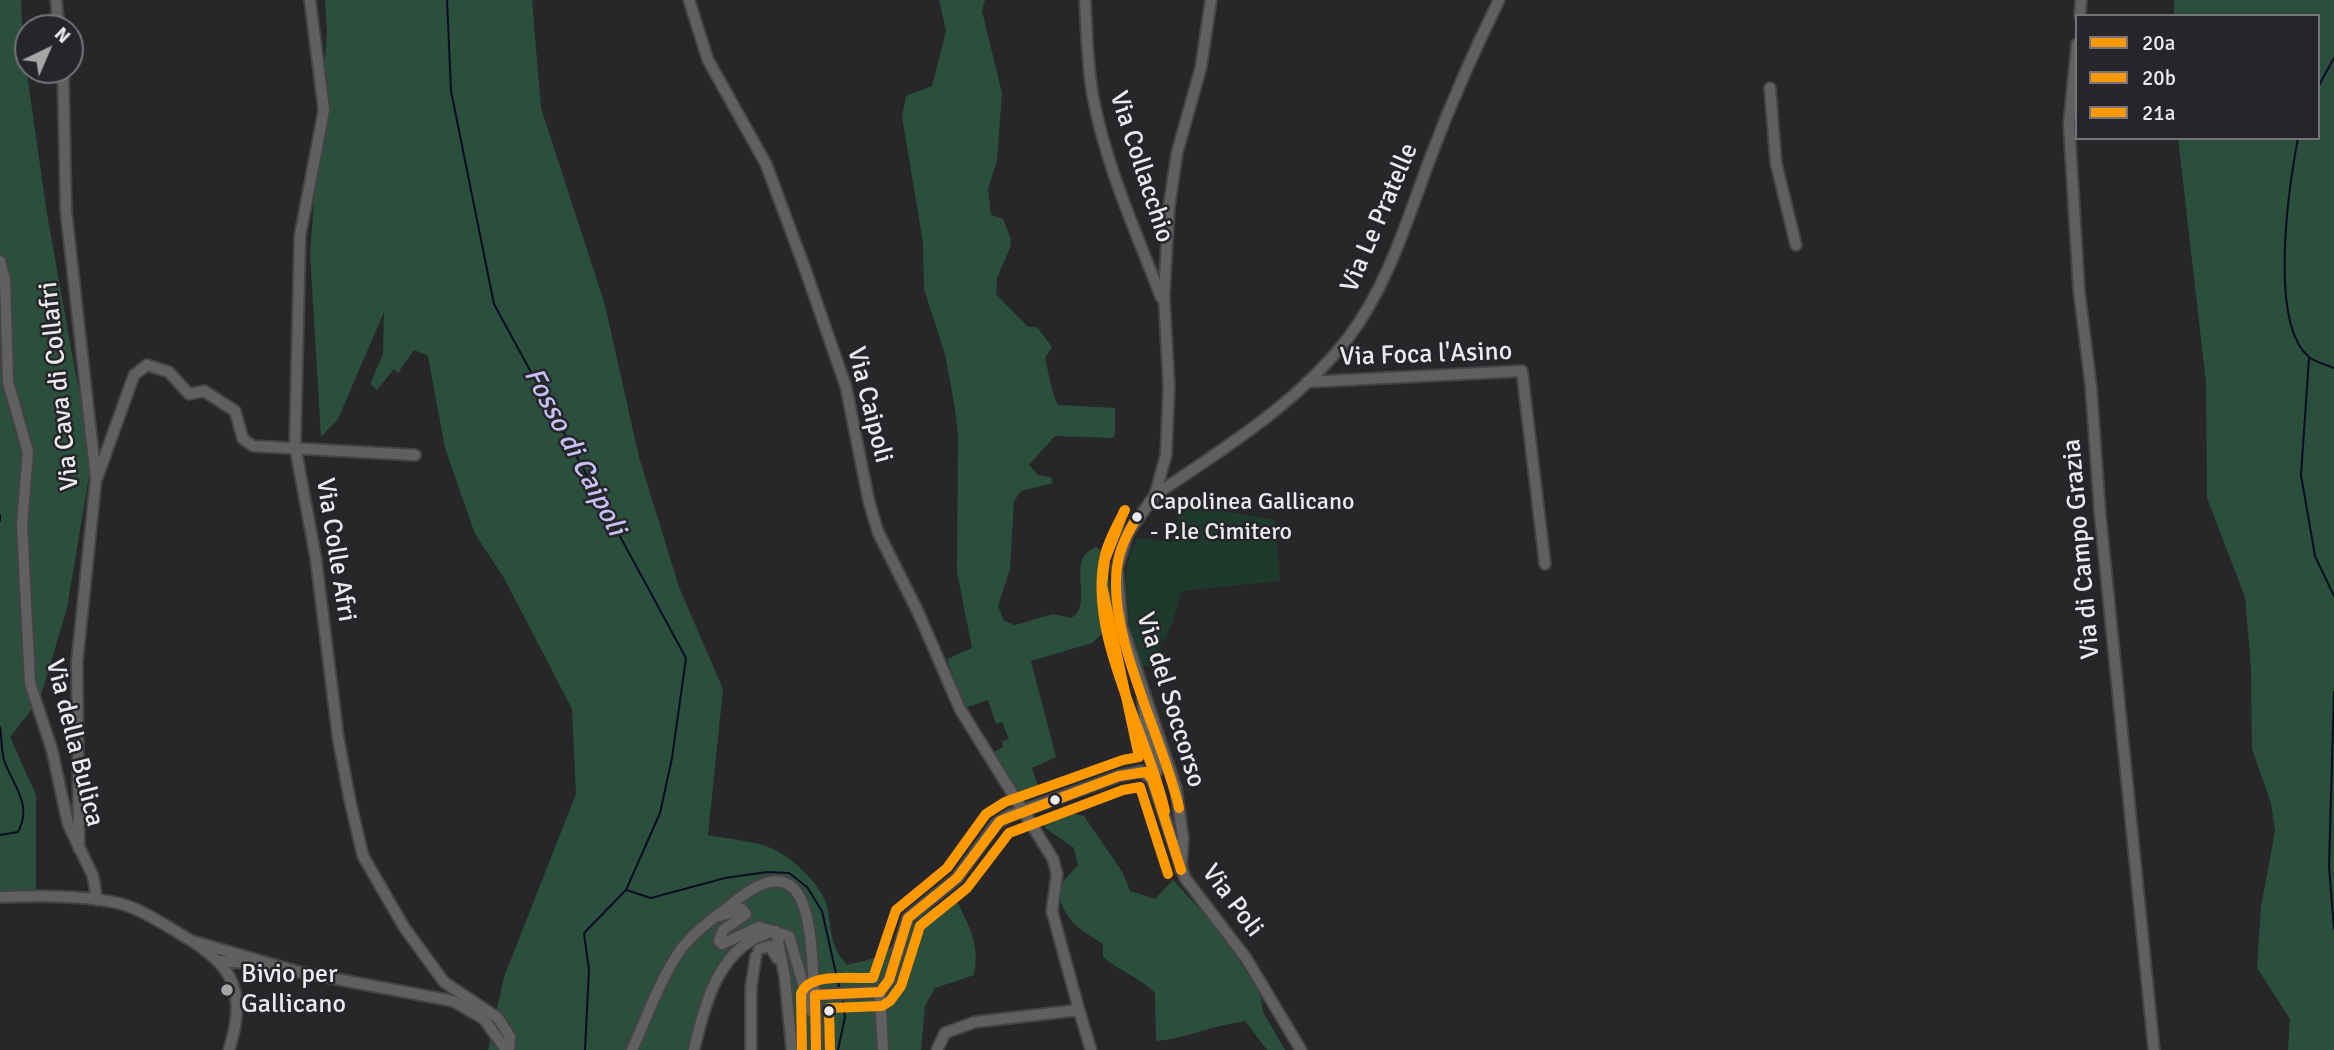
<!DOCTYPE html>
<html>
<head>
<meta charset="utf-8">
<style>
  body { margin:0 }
  #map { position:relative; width:2334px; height:1050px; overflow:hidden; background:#272629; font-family:Signika,sans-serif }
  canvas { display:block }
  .legend { position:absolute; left:2075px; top:14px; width:245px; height:126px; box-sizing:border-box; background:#26252a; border:2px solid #757478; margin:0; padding:9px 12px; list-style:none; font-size:21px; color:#ebebee }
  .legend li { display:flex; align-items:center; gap:14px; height:35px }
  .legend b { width:35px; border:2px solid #757478 }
  .north { position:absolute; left:14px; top:14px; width:70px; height:70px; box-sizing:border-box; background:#26252a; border:2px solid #757478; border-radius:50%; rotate:44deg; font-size:19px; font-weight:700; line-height:28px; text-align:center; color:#ebebee }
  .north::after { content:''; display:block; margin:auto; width:24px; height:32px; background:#a6a6a9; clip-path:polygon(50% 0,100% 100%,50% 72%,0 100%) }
</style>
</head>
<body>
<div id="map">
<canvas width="2334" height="1050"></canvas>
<ul class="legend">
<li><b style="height:9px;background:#f90"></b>20a</li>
<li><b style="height:9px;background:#f90"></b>20b</li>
<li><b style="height:9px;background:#f90"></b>21a</li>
</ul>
<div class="north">N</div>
</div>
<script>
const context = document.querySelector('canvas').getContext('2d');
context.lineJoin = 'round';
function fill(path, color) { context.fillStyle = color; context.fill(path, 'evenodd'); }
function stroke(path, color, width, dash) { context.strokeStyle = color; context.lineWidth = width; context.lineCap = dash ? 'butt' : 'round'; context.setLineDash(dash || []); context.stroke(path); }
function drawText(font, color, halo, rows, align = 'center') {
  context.font = font + ' Signika,sans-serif'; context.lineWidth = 5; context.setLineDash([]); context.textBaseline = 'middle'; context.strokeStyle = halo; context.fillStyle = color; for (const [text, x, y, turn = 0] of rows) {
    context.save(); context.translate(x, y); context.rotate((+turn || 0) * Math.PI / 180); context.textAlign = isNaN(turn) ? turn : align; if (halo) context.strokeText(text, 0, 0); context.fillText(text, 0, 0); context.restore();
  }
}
fill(new Path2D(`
  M1181 503 1275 520 1280 581 1182 591 1170 629 1148 667 1138 664C1131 630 1116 567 1138 538L1173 542Z`), '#1d3a2c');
fill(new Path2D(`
  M0 0H21L23 46 47 214 77 381 93 453 67 608 40 699 10 737 36 795V896L0 897Z
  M325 0H532L541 108 605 305 639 457 679 587 723 689 708 835C752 843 774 840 806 874 816 884 825 896 828 910 831 931 831 948 847 965 857 962 869 961 878 956 908 939 919 903 957 901 970 928 980 945 974 975L935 988 925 1006 921 1050H796L780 936H758L719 973 694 1050H488L504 977 576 794 572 709 504 578 475 534 445 448 428 356 414 350 398 373 394 369 377 390 370 384 383 354 384 312 338 419 321 437 310 253 327 33Z
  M939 0H985L982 11 1002 93 997 161 988 189 991 215 1003 219 1011 239 1010 248 997 278 996 294 1028 327H1037L1052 347 1045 358C1049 374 1051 391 1058 405L1115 408V435L1112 438 1055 436 1029 465 1038 475 1051 477 1053 483 1021 491 1014 501 1010 569 998 606 1004 621 1015 625 1053 614 1071 618C1096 605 1063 557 1097 547L1106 557 1114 616 1110 627 1092 643 1031 661 1056 757 1032 768 1041 794 1025 800 994 752 1003 747 1002 741 1009 739 1002 722 996 724 988 700 965 708 947 659 972 648 957 572 958 436 955 408 945 354 924 289 923 243 902 117 906 96 932 86 946 31Z
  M2174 0H2334V1050H2288L2290 1019 2257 968 2261 907 2275 831 2271 803 2252 749 2251 668 2245 597 2207 498 2206 383 2178 138H2318V16H2174Z
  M1061 810 1084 816 1123 873 1130 891 1155 899 1173 880 1219 930 1260 993 1263 1012 1285 1050H1267L1245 1021C1214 1025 1187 1038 1156 1041L1155 993C1139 977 1119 971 1103 957V944C1077 928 1063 919 1057 888L1078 865 1074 848 1045 828 1044 815Z`), '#2a4f3d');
stroke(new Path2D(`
  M447 0 451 91 494 304 686 658 672 758 660 813 626 890 651 898 725 878 767 872 789 873 807 887 822 911 840 991
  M2318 87 2334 58
  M2298 138C2289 186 2268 323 2309 357 2315 362 2327 365 2334 368
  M2309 358 2301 475 2315 556 2334 596
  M0 515V521
  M2334 692 2329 867 2334 929
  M0 727C2 738 1 749 4 760 13 786 33 804 18 832L0 835
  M585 1050 589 970 584 933 626 890
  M838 1050 845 1017 843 1000`), '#100b25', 2);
const minor = new Path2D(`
  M56 0 59 28
  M310 0 324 110 300 236 295 446 316 559 338 737 350 801 363 856 404 927 444 982 498 1018 510 1037 509 1050
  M689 0 708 60 766 164 804 266 846 387 869 502 878 532 918 612 960 709 1053 859 1057 874 1052 911 1079 1010 975 1022 945 1033 937 1050
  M1085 0C1087 32 1087 65 1093 97 1106 166 1136 232 1161 297
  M2080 16 2081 0
  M2077 44 2069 124 2079 290 2091 387 2100 513 2154 1050
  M63 70 66 211 96 479 77 662 79 849
  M1770 88 1776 163 1796 245
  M0 261 5 280 8 382 28 452 22 524 30 683 52 750 68 824 93 876 97 900
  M1307 382 1522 371 1545 564
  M97 478 134 375 147 365 169 372 189 394 204 391 235 411 243 439 253 446 415 455
  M1155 495C1223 449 1297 404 1348 338 1388 286 1408 217 1431 156 1451 103 1474 51 1499 0
  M1143 700 1147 736 1157 771 1152 779
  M1181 870 1183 838 1176 788 1122 626 1117 568 1128 533 1155 495 1166 455 1169 387 1164 296 1169 207 1177 153 1201 67 1211 0
  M0 897C37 896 77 895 113 902 135 906 153 918 172 929 227 961 250 982 229 1050
  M719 916 742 909 746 914 723 930 719 941 722 944 759 927 789 936 811 1011
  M776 931 785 978 792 1050
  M192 941 299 972 453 1001 484 1019 506 1050
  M759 949 770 946 777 958
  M221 961 256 964
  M880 992 883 1050
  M815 995 880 992 889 980 908 918 957 878 996 824 1010 815 1119 776 1141 771 1152 779 1185 878 1246 958 1301 1050
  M1079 1010 1091 1050
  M632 1050C647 1017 660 979 681 949 696 930 718 915 737 900 805 846 810 921 813 970 815 996 817 1023 816 1050
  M694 1050C705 1002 720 942 776 931
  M751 1050V987L756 956`);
stroke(minor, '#444346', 14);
stroke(minor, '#606061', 10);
stroke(new Path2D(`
  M1137 517C1129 531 1121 545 1118 561 1104 632 1163 736 1179 808
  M816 1050 815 995 880 992 889 980 908 918 957 878 1000 821 1119 776 1146 772 1152 779 1181 870`), '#f90', 10);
stroke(new Path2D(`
  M1125 510C1117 525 1109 539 1105 555 1086 634 1148 734 1165 811
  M830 1050 829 1008 882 1006 890 1001 901 986 920 926 967 888 1009 833 1123 790 1140 787 1168 874`), '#f90', 10);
stroke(new Path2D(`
  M802 1050 801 994C808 972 854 979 873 978L896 910 947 868 986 814 1005 802 1123 760 1139 757 1102 585 1105 560 1124 511`), '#f90', 10);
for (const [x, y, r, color] of [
  [1137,517,6,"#ebebee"],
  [1055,800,6,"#ebebee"],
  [227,990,7,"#a6a6a9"],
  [829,1011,6,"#ebebee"]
]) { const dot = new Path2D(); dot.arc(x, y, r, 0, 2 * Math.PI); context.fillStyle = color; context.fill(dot); stroke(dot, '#26252a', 2.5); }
drawText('24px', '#ebebee', '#26252a', [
  ["Capolinea Gallicano",1150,503],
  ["- P.le Cimitero",1150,533]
], 'left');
drawText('26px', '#ebebee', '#26252a', [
  ["Via Collacchio",1141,167,72],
  ["Via Le Pratelle",1380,218,-67],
  ["Via Foca l'Asino",1426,355,-2],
  ["Via Cava di Collafri",60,386,-96],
  ["Via Caipoli",869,405,76],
  ["Via di Campo Grazia",2082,549,-95],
  ["Via Colle Afri",335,550,81],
  ["Via del Soccorso",1170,700,73],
  ["Via della Bulica",74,743,76],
  ["Via Poli",1232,901,53]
]);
drawText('26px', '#ebebee', '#26252a', [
  ["Bivio per",241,975],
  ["Gallicano",241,1005]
], 'left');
drawText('italic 28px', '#c6c1f5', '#26252a', [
  ["Fosso di Caipoli",574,452,62]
]);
</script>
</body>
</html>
